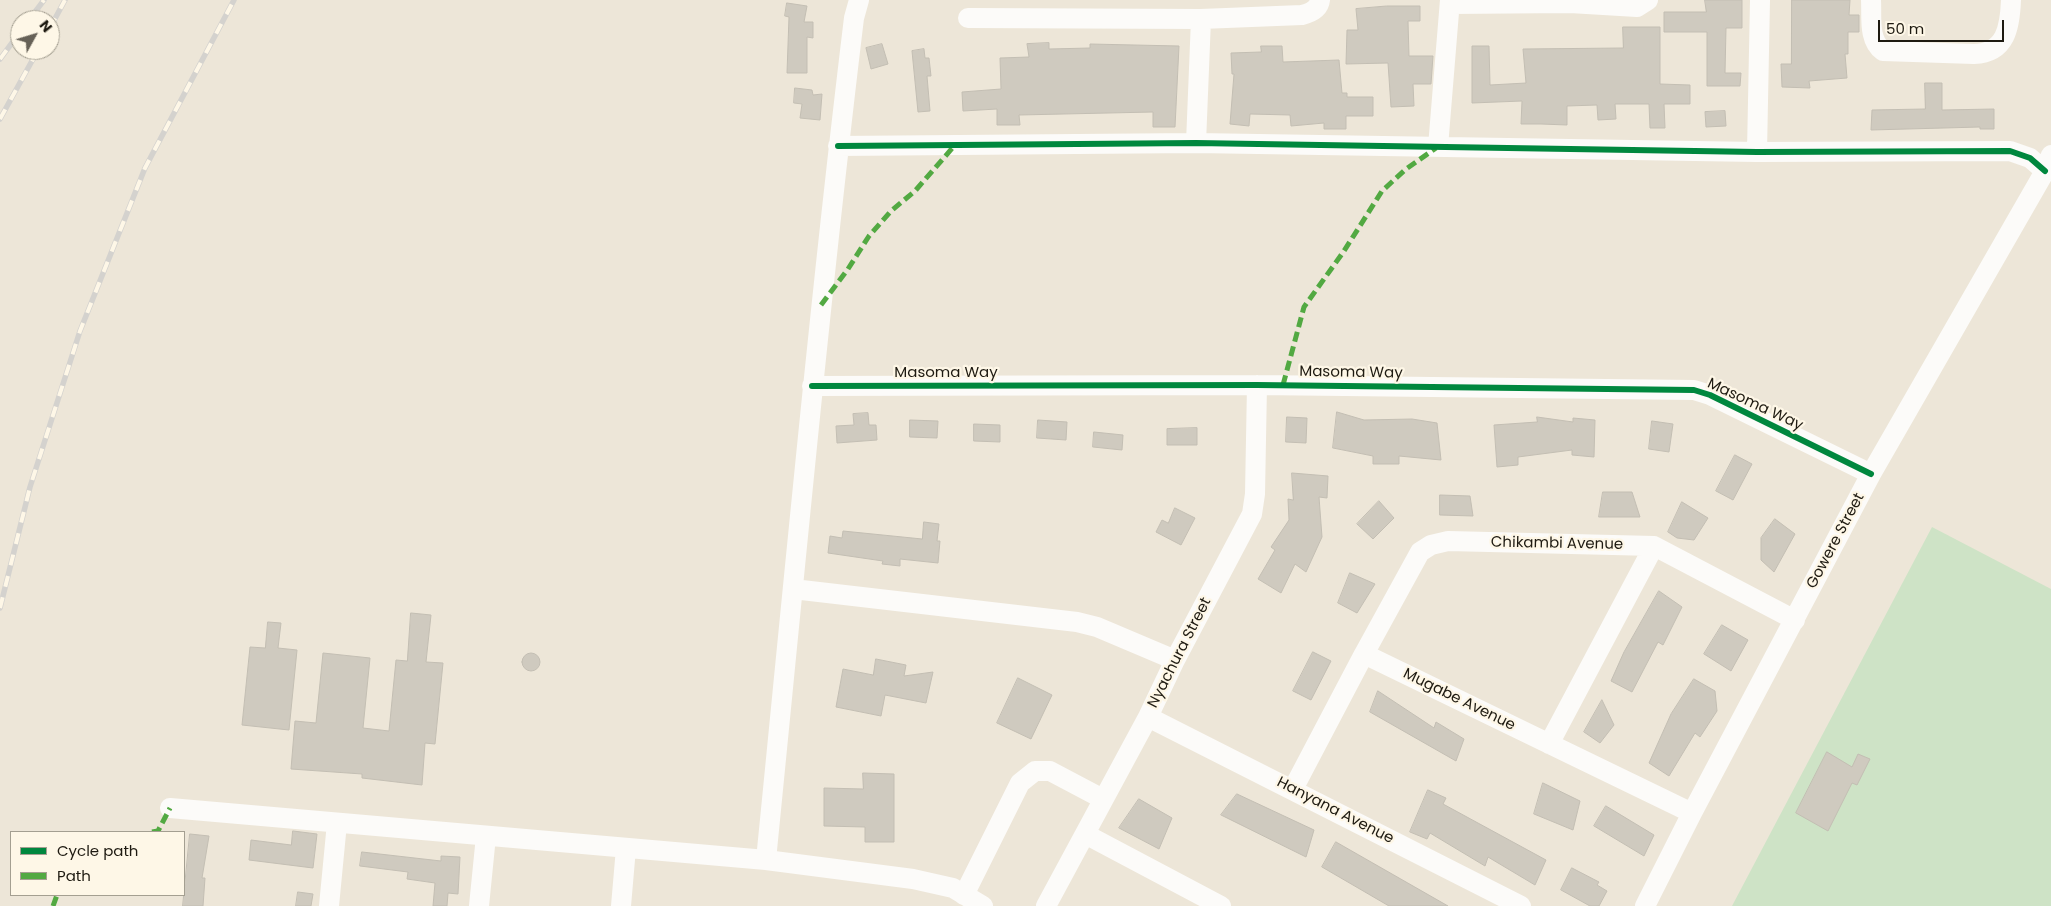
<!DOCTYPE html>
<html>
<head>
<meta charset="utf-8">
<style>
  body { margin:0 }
  #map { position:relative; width:2051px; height:906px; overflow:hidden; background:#ede6d8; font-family:Poppins,sans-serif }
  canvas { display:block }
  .legend { position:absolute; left:10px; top:831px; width:175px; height:65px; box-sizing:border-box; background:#fef7e7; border:1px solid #a49f91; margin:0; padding:6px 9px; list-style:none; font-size:15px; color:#1e1a11 }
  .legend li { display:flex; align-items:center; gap:10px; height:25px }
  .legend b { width:25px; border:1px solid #a49f91 }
  .north { position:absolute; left:10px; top:10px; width:50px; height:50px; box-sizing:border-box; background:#fef7e7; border:1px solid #a49f91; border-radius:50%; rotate:51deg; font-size:14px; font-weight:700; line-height:20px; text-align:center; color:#1e1a11 }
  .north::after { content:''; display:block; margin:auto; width:18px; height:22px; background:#666157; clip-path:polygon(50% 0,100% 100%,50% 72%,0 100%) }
  .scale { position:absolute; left:1878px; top:20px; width:126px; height:22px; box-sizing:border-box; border:2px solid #1e1a11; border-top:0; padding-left:6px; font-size:15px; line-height:18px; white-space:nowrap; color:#1e1a11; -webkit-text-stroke:4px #fef7e7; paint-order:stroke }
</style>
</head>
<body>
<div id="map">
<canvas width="2051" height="906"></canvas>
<ul class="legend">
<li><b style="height:6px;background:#00873e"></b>Cycle path</li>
<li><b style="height:6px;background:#52a942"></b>Path</li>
</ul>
<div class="north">N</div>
<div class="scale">50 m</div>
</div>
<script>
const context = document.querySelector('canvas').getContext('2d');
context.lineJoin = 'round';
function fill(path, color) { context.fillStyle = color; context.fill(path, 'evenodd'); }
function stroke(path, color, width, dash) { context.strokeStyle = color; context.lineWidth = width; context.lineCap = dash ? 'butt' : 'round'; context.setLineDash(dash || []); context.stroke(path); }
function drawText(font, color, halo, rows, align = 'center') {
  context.font = font + ' Poppins,sans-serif'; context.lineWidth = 4.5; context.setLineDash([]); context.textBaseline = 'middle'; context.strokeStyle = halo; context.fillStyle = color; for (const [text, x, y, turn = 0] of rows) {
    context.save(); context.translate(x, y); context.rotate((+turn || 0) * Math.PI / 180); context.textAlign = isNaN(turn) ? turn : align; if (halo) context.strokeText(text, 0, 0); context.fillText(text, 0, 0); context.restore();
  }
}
fill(new Path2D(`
  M1932 527 2051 589V906H1732Z`), '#cee3c6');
const building = new Path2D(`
  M1705 0H1742V28H1726L1725 73H1741L1740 86H1707V32H1664V12H1706Z
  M1792 0H1850L1849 15H1859V32H1848V54H1845L1847 78 1809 81 1810 88 1782 87 1781 64H1791Z
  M787 3 807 6 804 22H813V38L807 37V73H787L789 17 785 16Z
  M1387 6H1420V21H1408L1409 56H1433L1431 84H1413L1414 106 1391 107 1388 63 1346 64 1347 30H1358L1356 9Z
  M1623 27H1660V84L1690 85V104H1664L1665 128H1650L1649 104H1615L1616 119 1598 120 1597 105 1567 106V125L1541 124H1521L1522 101 1472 103V46H1489L1490 85 1526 83 1523 49 1623 48Z
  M1049 43V49L1090 48V44L1179 46 1175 127H1153V112L1019 115 1020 125H997V109L963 111 962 92 1001 89 1000 58 1029 57 1027 44Z
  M882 44 888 64 871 69 866 48Z
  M1261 46H1282L1283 62 1339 60 1342 93H1347V97H1373V116H1346V129H1324V123L1291 126 1290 115 1250 114 1249 126 1230 124 1234 74H1232L1231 53 1261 52Z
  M924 49 925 58H929L931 76H927L930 111 918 112 912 51Z
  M1925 83H1942V110L1994 109V129H1980V127L1871 130 1872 110 1925 109Z
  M795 88 812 90 813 95 822 94 820 120 800 118 802 104 794 103Z
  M1725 111 1726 126 1706 127 1705 112Z
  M1337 412 1364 420 1412 419 1437 423 1441 460 1399 456V464H1373V456L1333 448Z
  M868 413 869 425H876L877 440 837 443 836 426 854 425 853 414Z
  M1287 417 1307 418 1306 443 1286 442Z
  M1537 417 1573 422V418L1595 420 1594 457 1572 455V450L1518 457V465L1497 467 1494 425 1537 422Z
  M910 420 938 421 937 438 910 437Z
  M1038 420 1067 422 1066 440 1037 438Z
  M1652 421 1673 424 1669 452 1649 449Z
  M974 424 1000 425V442L974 441Z
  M1197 428V445H1167V429Z
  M1094 432 1123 435 1122 450 1093 447Z
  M1735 455 1752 464 1733 500 1716 491Z
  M1292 473 1328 476 1327 498 1319 497 1322 537 1306 572 1295 564 1281 593 1258 579 1275 550 1271 547 1289 520 1288 499 1293 500Z
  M1603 492H1632L1640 517H1599Z
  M1440 495 1470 496 1473 516 1440 515Z
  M1379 501 1394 518 1373 539 1357 524Z
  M1682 502 1708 518 1694 540 1677 538 1668 532Z
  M1175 508 1195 518 1181 545 1156 532 1162 520 1168 523Z
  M1775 519 1795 534 1774 572 1761 560V538Z
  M924 522 939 524 937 541H940L938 563 900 559V566L882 564 883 561 828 553 830 536 842 538 843 531 922 539Z
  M1350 573 1375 584 1357 613 1338 603Z
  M1659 591 1682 607 1663 645 1658 642 1632 692 1611 681 1624 652Z
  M411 613 431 615 426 662 443 663 435 744 425 743 422 785 362 778V774L291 769 295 721 316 723 323 653 370 658 363 728 389 731 396 660 407 661Z
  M268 622 281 623 278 648 297 650 289 730 242 725 250 647 265 648Z
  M1722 625 1748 640 1731 671 1704 654Z
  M1313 652 1331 661 1311 700 1293 691Z
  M522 662a9 9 0 1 1 18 0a9 9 0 1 1-18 0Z
  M876 659 906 665 904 676 933 672 926 703 885 695 881 716 836 707 843 669 873 675Z
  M1018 678 1052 695 1031 739 997 723Z
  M1694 679 1715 691 1717 711 1700 737 1695 733 1669 776 1649 763 1671 714Z
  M1378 691 1434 728 1436 722 1464 739 1456 761 1370 712Z
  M1602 700 1614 725 1600 743 1584 732Z
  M1827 752 1852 767 1858 754 1870 759 1857 785 1852 783 1828 831 1796 813Z
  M863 773 894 774V842H865V827L824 826V788L863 789Z
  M1543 783 1580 801 1573 830 1534 814Z
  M1428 790 1446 798 1443 804 1546 860 1535 885 1488 857 1485 866 1430 833 1427 839 1410 832Z
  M1237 794 1314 830 1306 857 1221 815Z
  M1139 799 1172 818 1159 849 1119 828Z
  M1606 806 1654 835 1644 856 1594 826Z
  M293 831 317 834 313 868 249 860 251 840 291 845Z
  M190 834 209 836 202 878H205L203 906H183Z
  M1336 842 1448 906H1389L1322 867Z
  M362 852 441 861V856L460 857 458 894 448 893 447 906H433L435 883 407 879 408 872 360 866Z
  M1572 868 1599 882 1597 885 1607 891 1599 906H1590L1561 890Z
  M298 892 313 894 311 906H296Z`);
fill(building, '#cfcabf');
stroke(building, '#c3beb3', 1);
stroke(new Path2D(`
  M1871 0C1872 17 1868 40 1883 51L1974 54C2006 53 2010 27 2011 0
  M1450 4 1570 3 1637 7 1648 0
  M968 18 1201 19 1302 15C1310 13 1319 9 1320 0
  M1196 143 1201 19
  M838 146 1196 143 1757 152 2010 151 2030 158 2045 171
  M1438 147 1450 0
  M1757 152 1760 0
  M812 386 1257 385 1694 390 1710 395 1871 474
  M793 589 1077 622 1097 627 1175 660
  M1364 654 1420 552 1431 545 1448 541 1654 546 1795 620
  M1148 717 1521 906
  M1549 744 1654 546
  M1293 789 1364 654 1692 813
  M170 808 766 860 913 879 953 888 983 906
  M1085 834 1221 906
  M766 860C794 579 820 298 854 18L859 0
  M964 895 1020 783 1035 771H1050L1103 799
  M329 906 337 823
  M479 906 486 836
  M621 906 626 848
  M1046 906 1148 717 1175 660 1252 514 1255 494 1257 385
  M1645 906 1692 813 1871 474 2045 171 2051 155`), '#fcfbf9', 20);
const rail = new Path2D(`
  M29 20 44 0
  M50 28 65 0
  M0 59 20 32
  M0 119 38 50
  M0 608 30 487 80 331 145 168 234 0`);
stroke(rail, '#d4d2ce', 5.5);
stroke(rail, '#fef7e7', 4, [11]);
stroke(new Path2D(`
  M821 305 848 269 869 236 891 211 915 191 955 145
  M1283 385 1304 307 1344 251 1382 191 1406 169 1436 148
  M152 832 158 831 170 808
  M53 906 57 895`), '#52a942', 5, [10, 5]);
stroke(new Path2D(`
  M838 146 1196 143 1757 152 2010 151 2030 158 2045 171
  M812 386 1257 385 1694 390 1710 395 1871 474`), '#00873e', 6);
drawText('15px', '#1e1a11', '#fef7e7', [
  ["Masoma Way",946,373],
  ["Masoma Way",1351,373,1],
  ["Masoma Way",1755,405,25],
  ["Gowere Street",1836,541,-62],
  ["Chikambi Avenue",1557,544,1],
  ["Nyachura Street",1180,653,-63],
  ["Mugabe Avenue",1459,700,26],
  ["Hanyana Avenue",1335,811,27]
]);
</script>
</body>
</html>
